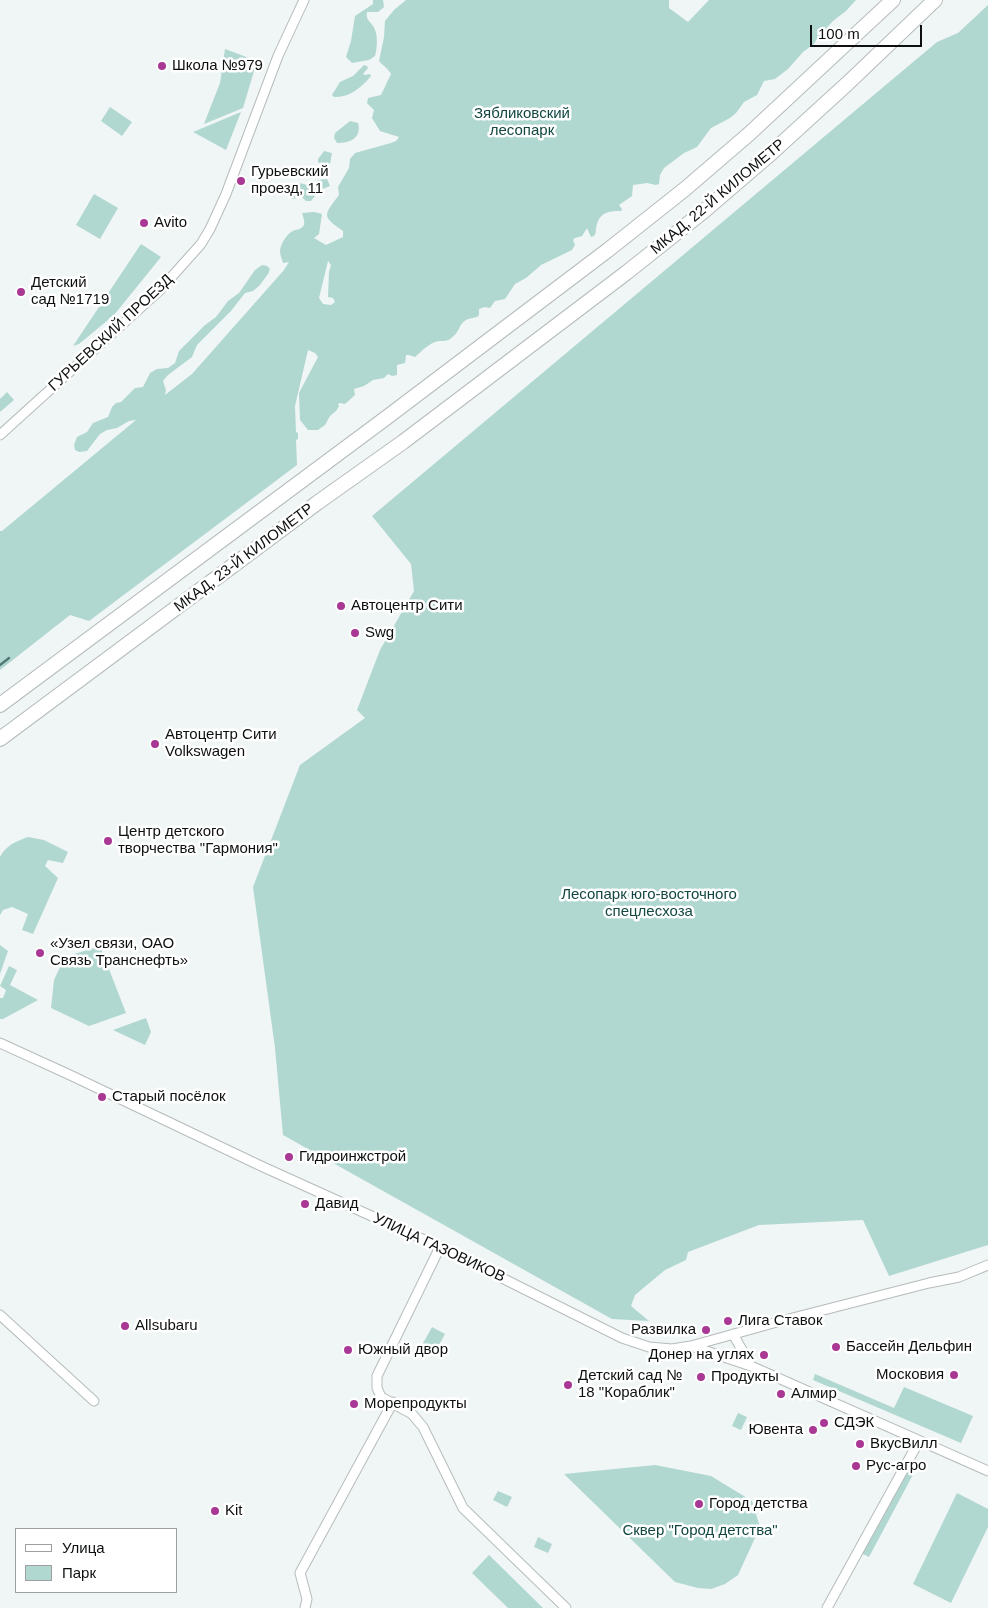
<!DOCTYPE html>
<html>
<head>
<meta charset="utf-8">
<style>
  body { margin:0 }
  #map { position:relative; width:988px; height:1608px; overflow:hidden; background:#eff6f5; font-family:Arial,sans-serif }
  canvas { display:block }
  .legend { position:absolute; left:15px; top:1528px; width:162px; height:65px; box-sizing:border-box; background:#fff; border:1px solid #9f9f9f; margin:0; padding:6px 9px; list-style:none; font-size:15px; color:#0e1010 }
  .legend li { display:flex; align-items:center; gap:10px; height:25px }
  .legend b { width:25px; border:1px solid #9f9f9f }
  .scale { position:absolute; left:810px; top:25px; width:112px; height:22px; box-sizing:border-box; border:2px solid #0e1010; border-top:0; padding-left:6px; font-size:15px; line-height:18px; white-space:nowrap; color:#0e1010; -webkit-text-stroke:4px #fff; paint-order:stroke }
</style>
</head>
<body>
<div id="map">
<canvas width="988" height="1608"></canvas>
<ul class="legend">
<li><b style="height:6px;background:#fff"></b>Улица</li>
<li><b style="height:14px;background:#b1d7d1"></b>Парк</li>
</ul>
<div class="scale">100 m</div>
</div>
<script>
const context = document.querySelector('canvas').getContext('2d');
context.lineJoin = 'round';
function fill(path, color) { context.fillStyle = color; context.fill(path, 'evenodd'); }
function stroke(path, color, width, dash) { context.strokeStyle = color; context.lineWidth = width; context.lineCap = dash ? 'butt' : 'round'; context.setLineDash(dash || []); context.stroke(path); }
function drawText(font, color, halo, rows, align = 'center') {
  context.font = font + ' Arial,sans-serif'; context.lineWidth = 5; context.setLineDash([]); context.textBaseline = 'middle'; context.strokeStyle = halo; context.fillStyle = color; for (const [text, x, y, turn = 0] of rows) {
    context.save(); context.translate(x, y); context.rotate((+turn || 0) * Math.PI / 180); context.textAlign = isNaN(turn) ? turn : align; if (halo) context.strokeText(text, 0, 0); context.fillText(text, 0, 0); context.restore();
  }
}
fill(new Path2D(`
  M373 0H383L384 7 378 12H367C365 21 373 23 375 30 378 37 377 49 375 56L369 60 352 63 346 57 351 41 355 16 373 4Z
  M406 0H669V8L688 22 709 0H856L846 11 833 21 818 37 814 44 803 52 788 69 775 79 764 81 757 95 744 102 736 113 730 118 711 128 697 147 684 153 664 168 660 175 659 184 656 185 647 183 633 185 632 196 619 205 622 209 621 211C611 211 601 211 597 224 595 229 597 232 594 236L591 237 587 228 582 236 575 238 573 240 575 245 572 250 541 265 526 278 515 284 505 299 495 301 490 308 485 307 479 309V315L477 317C455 320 464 330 450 339 446 342 440 340 435 342 427 345 421 352 415 357L409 355H406L405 363 397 365V375L392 376 388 374 384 378 373 380 364 386 354 389 355 395 345 404 340 403 338 404 339 406 336 411 330 416 325 425 318 430H308L300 420 299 393 318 357 315 353 308 350 295 406 296 432 298 433V439L296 440 297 465 89 621 70 615 0 670V531H2L136 420 129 421 117 428 107 430 100 434 87 451 79 452 75 450 74 445 77 437 87 432 93 423 108 417 112 407 116 403 121 402 135 388 143 387 150 373 157 369 168 368 175 363 179 351 205 325 216 317 228 301 239 293 255 270 262 265 267 266 270 269 268 274 260 285 253 291 245 293 231 311 197 345 192 357 168 375 163 381 166 390 165 395 192 374 284 270 289 262 283 263C282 259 280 255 280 251 280 245 287 233 293 231 297 229 301 230 304 225 305 222 303 216 302 213L314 212 322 214 319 234 314 238 326 245 343 237V231C322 216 323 216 339 195L338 187 349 168 350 159 355 153 391 143 396 141 399 137 380 131 372 118 374 110 367 103 368 98 381 95 391 74C388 68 383 66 379 61L384 37 385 21 394 10ZM328 261 331 265 329 272 328 297 333 298 335 302 331 305 323 304 319 298Z
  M988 5V1245L889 1276 863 1220 759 1225 688 1252 686 1260 665 1270 635 1295 631 1306 649 1321 612 1319 283 1135 275 1048 253 887 300 765 365 718 357 710 380 650 414 591 411 564 372 516 937 42 958 33Z
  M225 49 257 61 243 108 204 124 220 83Z
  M364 65 367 66 368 68 363 74 365 75 370 74 371 76C362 87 349 98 334 97L332 95 340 82 353 76Z
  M110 107 132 122 122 136 101 121Z
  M241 112 226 150 193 132Z
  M350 121 358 123C362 139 349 143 337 143L334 138 335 133Z
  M324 151 332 153 330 164 328 166 322 165 318 162V159Z
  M327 179 330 186 320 190 311 201H306L302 197 292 199C289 194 288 191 291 185L299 183 312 186 318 180Z
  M94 194 118 208 100 239 76 225Z
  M141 244 161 257 114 315 79 344 73 346Z
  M7 392 14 400 0 412V399Z
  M28 837 44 840 68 852 63 863 48 860 45 866 58 878 33 934 22 930 28 914 12 907 3 910 0 915V857C6 845 17 841 28 837Z
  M0 945 8 951 0 974Z
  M100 946 126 1013 89 1026 51 1008 54 980 65 957Z
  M9 966 17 970 10 985 38 1000 3 1019H0V998H3L6 990 0 986Z
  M146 1018 151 1032 145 1045 113 1030Z
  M432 1327 445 1334 434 1354 421 1347Z
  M815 1374 894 1408 904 1387 973 1416 961 1443 813 1380Z
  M738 1413 747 1417 741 1430 732 1426Z
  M655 1465 711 1476 752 1501 760 1527 738 1575 725 1584 711 1589 698 1588 675 1582 564 1474Z
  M907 1465 916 1469 869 1557 861 1553Z
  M498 1491 512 1497 507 1507 493 1500Z
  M957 1493 988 1509V1527L951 1603 913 1584Z
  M538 1537 552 1544 548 1553 534 1547Z
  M489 1555 543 1608H508L472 1573Z`), '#b1d7d1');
stroke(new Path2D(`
  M0 665 9 658`), '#527a76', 2.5);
const minor = new Path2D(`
  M0 435 159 291 201 244 210 229 226 194 278 56 304 0
  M0 1043 70 1075 261 1166 440 1247 622 1338 649 1347 672 1349 691 1346 777 1322 929 1283 959 1277 988 1265
  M440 1247 377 1376V1388L381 1397 412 1414 423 1427 463 1508 566 1608
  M0 1315 94 1401
  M733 1334 751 1366
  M694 1347 751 1366 988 1471
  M305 1608 307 1599 300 1573 393 1402
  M827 1608 919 1441`);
const highway = new Path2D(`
  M0 705 386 418 608 250 685 189 749 134 893 0
  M0 739 317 503 403 442 626 273 704 211 768 156 848 83 935 0`);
stroke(minor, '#b5bcbb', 11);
stroke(highway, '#b5bcbb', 16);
stroke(minor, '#fff', 9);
stroke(highway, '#fff', 14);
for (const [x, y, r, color] of [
  [162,66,5,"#a83894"],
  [241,181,5,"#a83894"],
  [144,223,5,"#a83894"],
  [21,292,5,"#a83894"],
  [341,606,5,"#a83894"],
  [355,633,5,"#a83894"],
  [155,744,5,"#a83894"],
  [108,841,5,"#a83894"],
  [40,953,5,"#a83894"],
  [102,1097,5,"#a83894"],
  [289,1157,5,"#a83894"],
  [305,1204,5,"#a83894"],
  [728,1321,5,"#a83894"],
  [125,1326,5,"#a83894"],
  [706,1330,5,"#a83894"],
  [836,1347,5,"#a83894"],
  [348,1350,5,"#a83894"],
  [764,1355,5,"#a83894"],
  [954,1375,5,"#a83894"],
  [701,1377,5,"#a83894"],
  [568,1385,5,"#a83894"],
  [781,1394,5,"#a83894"],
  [354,1404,5,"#a83894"],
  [824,1423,5,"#a83894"],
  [813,1430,5,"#a83894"],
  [860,1444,5,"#a83894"],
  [856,1466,5,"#a83894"],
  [699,1504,5,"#a83894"],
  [215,1511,5,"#a83894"]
]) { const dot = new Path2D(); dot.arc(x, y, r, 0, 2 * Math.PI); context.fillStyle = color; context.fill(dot); stroke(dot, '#fff', 2); }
drawText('15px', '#0e1010', '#fff', [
  ["Школа №979",172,66],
  ["Гурьевский",251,172],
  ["проезд, 11",251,189],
  ["Avito",154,223],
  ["Детский",31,283],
  ["сад №1719",31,300],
  ["Автоцентр Сити",351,606],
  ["Swg",365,633],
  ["Автоцентр Сити",165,735],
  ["Volkswagen",165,752],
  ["Центр детского",118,832],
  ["творчества \"Гармония\"",118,849],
  ["«Узел связи, ОАО",50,944],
  ["Связь Транснефть»",50,961],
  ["Старый посёлок",112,1097],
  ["Гидроинжстрой",299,1157],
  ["Давид",315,1204],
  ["Лига Ставок",738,1321],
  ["Allsubaru",135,1326],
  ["Развилка",696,1330,"right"],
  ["Бассейн Дельфин",846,1347],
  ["Южный двор",358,1350],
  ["Донер на углях",754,1355,"right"],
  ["Московия",944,1375,"right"],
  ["Детский сад №",578,1376],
  ["18 \"Кораблик\"",578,1393],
  ["Продукты",711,1377],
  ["Алмир",791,1394],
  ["Морепродукты",364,1404],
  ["СДЭК",834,1423],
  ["Ювента",803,1430,"right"],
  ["ВкусВилл",870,1444],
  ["Рус-агро",866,1466],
  ["Город детства",709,1504],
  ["Kit",225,1511]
], 'left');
drawText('15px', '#124742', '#fff', [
  ["Зябликовский",522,114],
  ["лесопарк",522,131],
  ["Лесопарк юго-восточного",649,895],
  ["спецлесхоза",649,912],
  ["Сквер \"Город детства\"",700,1531]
]);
drawText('15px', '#0e1010', '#fff', [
  ["МКАД, 22-Й КИЛОМЕТР",718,197,-40],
  ["ГУРЬЕВСКИЙ ПРОЕЗД",111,333,-43],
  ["МКАД, 23-Й КИЛОМЕТР",244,558,-37],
  ["УЛИЦА ГАЗОВИКОВ",439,1248,25]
]);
</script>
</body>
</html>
